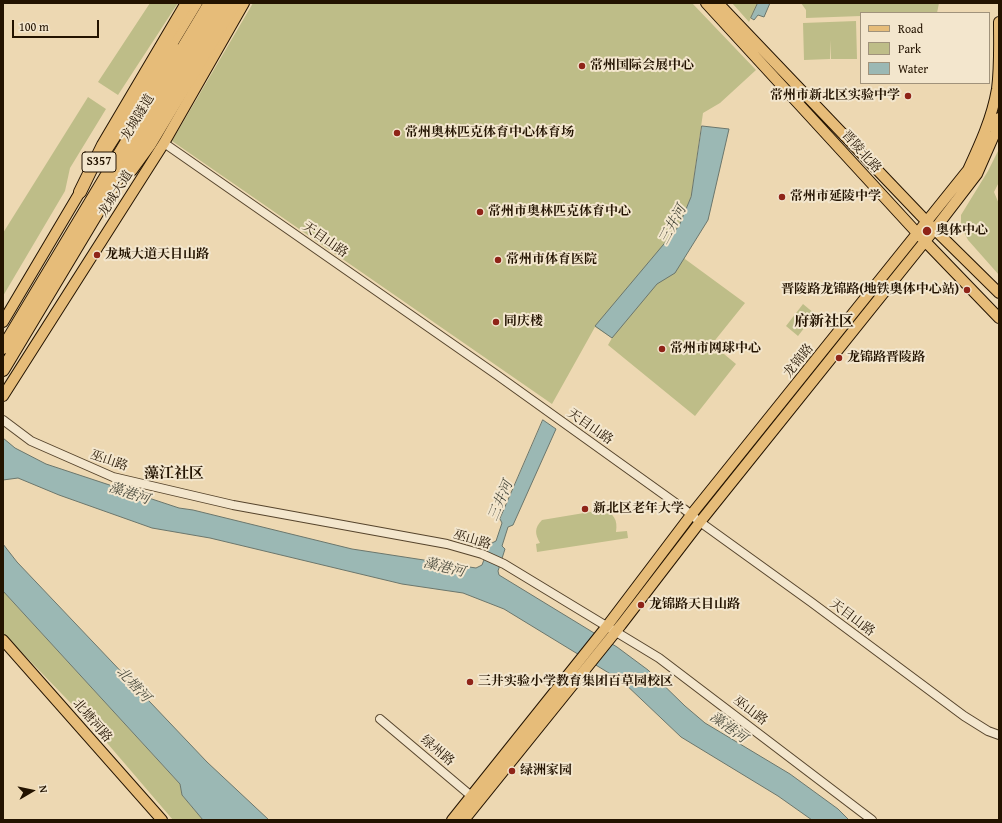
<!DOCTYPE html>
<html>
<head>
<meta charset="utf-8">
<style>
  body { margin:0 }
  #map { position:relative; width:1002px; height:823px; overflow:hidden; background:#edd8b2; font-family:"Gentium Book Plus",serif }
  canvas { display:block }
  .frame { position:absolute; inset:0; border:4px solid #231300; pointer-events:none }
  .legend { position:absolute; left:860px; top:12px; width:130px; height:72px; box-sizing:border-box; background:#f3e6cd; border:1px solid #a0927b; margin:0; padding:5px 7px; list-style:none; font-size:12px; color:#231300 }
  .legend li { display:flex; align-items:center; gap:8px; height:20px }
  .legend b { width:20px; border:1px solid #a0927b }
  .north { position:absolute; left:12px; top:771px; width:40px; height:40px; -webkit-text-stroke:3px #f3e6cd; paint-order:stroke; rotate:81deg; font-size:11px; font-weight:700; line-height:16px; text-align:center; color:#231300 }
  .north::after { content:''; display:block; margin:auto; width:14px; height:18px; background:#231300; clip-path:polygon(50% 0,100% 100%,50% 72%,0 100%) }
  .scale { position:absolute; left:12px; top:20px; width:87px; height:18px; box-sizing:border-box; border:2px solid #231300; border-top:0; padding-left:5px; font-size:12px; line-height:14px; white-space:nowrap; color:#231300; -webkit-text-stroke:3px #f3e6cd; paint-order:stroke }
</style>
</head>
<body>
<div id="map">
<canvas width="1002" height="823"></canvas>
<div class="frame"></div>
<ul class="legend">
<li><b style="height:5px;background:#e6bc79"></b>Road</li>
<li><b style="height:11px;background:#bebd88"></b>Park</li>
<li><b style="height:11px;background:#9bb8b4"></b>Water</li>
</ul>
<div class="north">N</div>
<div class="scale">100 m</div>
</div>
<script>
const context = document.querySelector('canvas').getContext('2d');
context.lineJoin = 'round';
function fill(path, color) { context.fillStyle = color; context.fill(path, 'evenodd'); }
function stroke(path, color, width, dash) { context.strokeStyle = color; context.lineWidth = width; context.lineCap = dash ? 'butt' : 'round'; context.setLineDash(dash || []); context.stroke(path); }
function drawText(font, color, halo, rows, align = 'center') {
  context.font = font + ' "Gentium Book Plus","Noto Serif SC",serif'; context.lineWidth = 4; context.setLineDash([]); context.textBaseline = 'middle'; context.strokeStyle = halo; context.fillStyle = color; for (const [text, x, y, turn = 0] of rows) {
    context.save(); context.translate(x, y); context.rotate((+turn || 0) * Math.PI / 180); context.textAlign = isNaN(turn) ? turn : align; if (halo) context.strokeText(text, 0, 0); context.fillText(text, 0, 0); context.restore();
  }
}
fill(new Path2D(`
  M150 3H178L118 95 98 82Z
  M253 3H692L756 70 720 103 703 113 691 197 679 226 685 259 745 303 712 344 736 364 695 416 608 345 612 338 595 327 552 404 172 141Z
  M732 3H758L749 22Z
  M801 3H939L937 13H861V16L806 18V10Z
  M856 21 857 59H831L830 40V59L804 60 803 23Z
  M88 97 106 109 70 168 65 191 3 296V233Z
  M999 149V182L994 192 999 204V275L968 240 961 226V215L988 171Z
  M803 304 815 314 798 336 786 326Z
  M602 510C614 513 618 520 616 532L627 531 628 538 537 552 536 544 540 543C535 534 534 528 542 520Z
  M3 591 180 784 182 795 203 820H173L90 723 3 633Z`), '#bebd88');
const water = new Path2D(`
  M758 3H770L764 17 758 15 754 20 751 18Z
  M702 126 729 129 708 220 675 273 657 284 612 338 595 326 679 226 691 197Z
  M543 420 556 429 513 525 508 527 502 546 505 549 498 571 499 575 617 647 648 670 685 706 705 723 790 774 838 809 849 820H812L778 796 681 737 622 681 504 609 463 593 402 584 210 538 152 528 59 495 18 478 3 480V438L15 448 46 464 179 508 193 510 352 549 476 568 482 565 490 544 496 541 502 523 500 519Z
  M3 544 17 562 207 762 269 820H203L182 795 180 784 3 591Z`);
fill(water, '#9bb8b4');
stroke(water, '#6b766c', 1);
const minor = new Path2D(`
  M164 143 497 375 684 509 700 522 811 602 964 716 988 731 999 735
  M3 420 31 441 113 477 233 505 447 544 482 554 504 564 659 658 872 820
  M380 719 476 800`);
const major = new Path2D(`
  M706 3 918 234 999 318
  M718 3 927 222 999 293
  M168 51 197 3
  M103 156 147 87
  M3 322 83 187
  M3 396 164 143 244 3
  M3 640 162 820
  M452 820 607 626 691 515 968 170C980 144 992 118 997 89 1000 67 999 44 999 22
  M464 820 621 625 700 522 934 230 977 174 995 133 999 118`);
const highway = new Path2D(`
  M145 96 172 46
  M131 170 150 144 235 3
  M80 192 103 145 187 3
  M3 348 210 3
  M3 370 223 3`);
stroke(minor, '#56442c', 10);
stroke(major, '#231300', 12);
stroke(highway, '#231300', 14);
stroke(minor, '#f3e6cd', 8);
stroke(major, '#e6bc79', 10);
stroke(highway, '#e6bc79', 12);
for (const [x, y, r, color] of [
  [582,66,4,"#8f2418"],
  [908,96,4,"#8f2418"],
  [397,133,4,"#8f2418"],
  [782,197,4,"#8f2418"],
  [480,212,4,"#8f2418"],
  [927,231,5,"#8f2418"],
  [97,255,4,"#8f2418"],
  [498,260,4,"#8f2418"],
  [967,290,4,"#8f2418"],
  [496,322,4,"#8f2418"],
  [662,349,4,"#8f2418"],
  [839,358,4,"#8f2418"],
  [585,509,4,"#8f2418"],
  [641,605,4,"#8f2418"],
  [470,682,4,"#8f2418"],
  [512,771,4,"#8f2418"]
]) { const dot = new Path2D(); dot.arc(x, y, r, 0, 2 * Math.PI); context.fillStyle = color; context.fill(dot); stroke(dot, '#f3e6cd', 1.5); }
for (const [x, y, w] of [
  [99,162,34]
]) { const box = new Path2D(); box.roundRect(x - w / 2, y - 10, w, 20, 3); context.fillStyle = '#f3e6cd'; context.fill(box); stroke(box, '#231300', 1); }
drawText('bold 12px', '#231300', null, [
  ["S357",99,162]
]);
drawText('bold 13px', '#231300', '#f3e6cd', [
  ["常州国际会展中心",590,66],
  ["常州市新北区实验中学",900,96,"right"],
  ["常州奥林匹克体育中心体育场",405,133],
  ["常州市延陵中学",790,197],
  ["常州市奥林匹克体育中心",488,212],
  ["奥体中心",936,231],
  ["龙城大道天目山路",105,255],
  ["常州市体育医院",506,260],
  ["晋陵路龙锦路(地铁奥体中心站)",959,290,"right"],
  ["同庆楼",504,322],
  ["常州市网球中心",670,349],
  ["龙锦路晋陵路",847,358],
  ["新北区老年大学",593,509],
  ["龙锦路天目山路",649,605],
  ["三井实验小学教育集团百草园校区",478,682],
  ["绿洲家园",520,771]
], 'left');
drawText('13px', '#231300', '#f3e6cd', [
  ["龙城隧道",138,118,-59],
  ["晋陵北路",861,152,48],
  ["龙城大道",116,194,-58],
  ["天目山路",325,240,35],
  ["龙锦路",799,361,-51],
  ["天目山路",590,427,35],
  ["巫山路",109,461,19],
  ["巫山路",472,540,17],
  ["天目山路",852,618,37],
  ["巫山路",750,711,37],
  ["北塘河路",92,721,49],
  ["绿州路",437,751,40]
]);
drawText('italic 14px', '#4d4d3f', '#f3e6cd', [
  ["三井河",673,225,-62],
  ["藻港河",129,494,18],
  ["三井河",501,501,-67],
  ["藻港河",444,568,14],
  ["北塘河",133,685,47],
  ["藻港河",728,728,36]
]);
drawText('bold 15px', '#231300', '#f3e6cd', [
  ["府新社区",824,322],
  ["藻江社区",174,474]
]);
</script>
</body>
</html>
